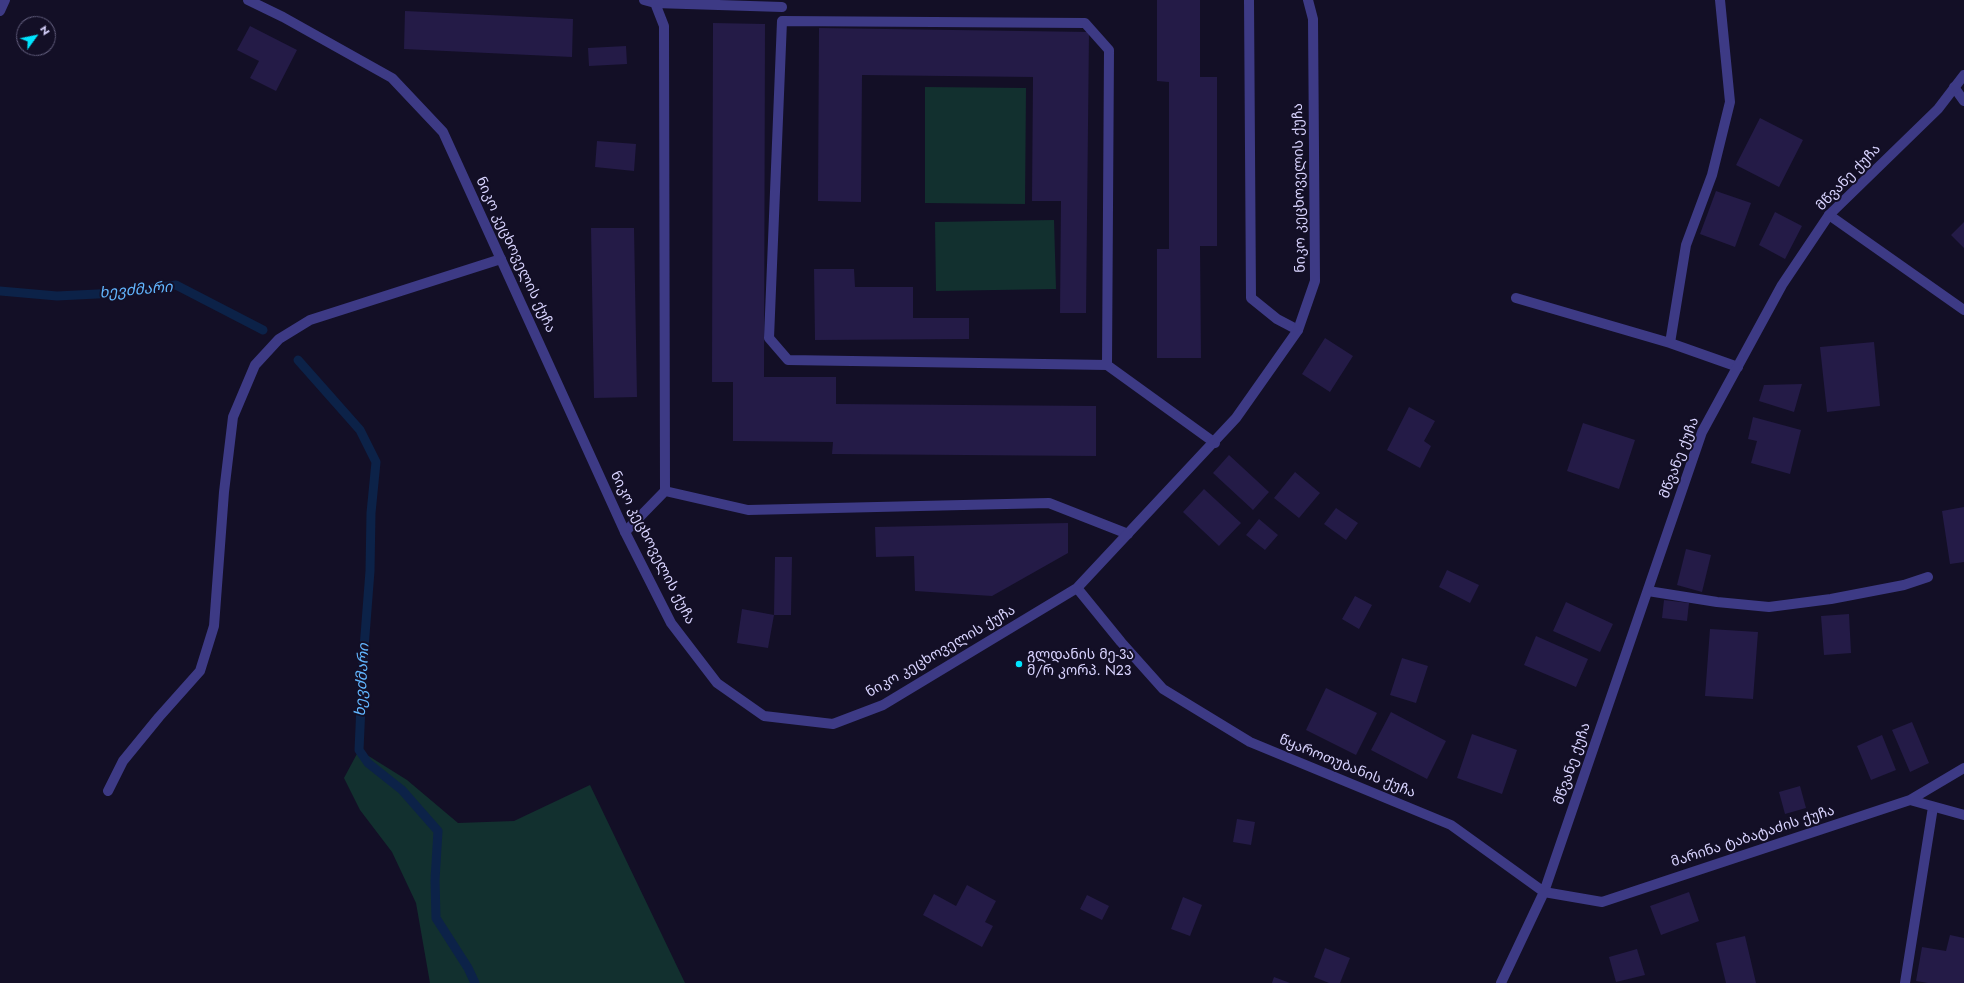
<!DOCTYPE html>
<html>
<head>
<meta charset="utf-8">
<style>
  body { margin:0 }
  #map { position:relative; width:1964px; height:983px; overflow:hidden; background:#130f26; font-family:Jost,sans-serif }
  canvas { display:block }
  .north { position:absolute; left:16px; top:16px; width:40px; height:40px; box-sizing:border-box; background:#130f26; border:1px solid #625e7d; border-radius:50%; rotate:57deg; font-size:11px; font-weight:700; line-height:16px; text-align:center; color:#d9d4ff }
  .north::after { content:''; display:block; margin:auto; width:14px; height:18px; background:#00e5ff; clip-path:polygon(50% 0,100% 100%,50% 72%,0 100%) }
</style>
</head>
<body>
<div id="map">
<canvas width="1964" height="983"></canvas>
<div class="north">N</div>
</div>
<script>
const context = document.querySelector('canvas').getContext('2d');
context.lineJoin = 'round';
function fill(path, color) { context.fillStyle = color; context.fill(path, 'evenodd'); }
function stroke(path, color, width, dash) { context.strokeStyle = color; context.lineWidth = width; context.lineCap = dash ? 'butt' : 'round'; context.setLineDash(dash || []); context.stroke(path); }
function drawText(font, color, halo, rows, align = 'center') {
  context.font = font + ' Jost,"Noto Sans Georgian",sans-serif'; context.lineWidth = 4; context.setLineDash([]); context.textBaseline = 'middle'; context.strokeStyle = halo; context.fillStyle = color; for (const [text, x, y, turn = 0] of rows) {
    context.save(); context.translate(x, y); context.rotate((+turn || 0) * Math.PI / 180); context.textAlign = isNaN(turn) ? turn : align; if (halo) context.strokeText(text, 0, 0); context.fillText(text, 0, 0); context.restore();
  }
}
fill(new Path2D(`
  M925 87 1026 88 1025 204 925 203Z
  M1054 220 1056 289 936 291 935 222Z
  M359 750 407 780 458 823 514 821 590 785 685 983H430L416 903 392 852 360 810 344 778Z`), '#12302f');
stroke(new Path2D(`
  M0 291 57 296 117 293 176 285 263 330
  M298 360 360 430 376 462 371 513 370 571 363 661 359 750 368 763 402 790 438 831 435 880 436 918 468 968 475 983`), '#0c2248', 9);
fill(new Path2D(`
  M1157 0H1200V77H1217V246H1200L1201 358H1157V249H1169V82L1157 81Z
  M405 11 573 19 572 57 404 49Z
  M713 23 765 24 764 377H836V404L1096 406V456L832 454 833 442 733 441V382H712Z
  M250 26 297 50 276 91 250 78 259 61 237 50Z
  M819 28 1089 32 1086 313H1060L1061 201H1032L1033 77 862 75 861 202 818 201Z
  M626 46 627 64 589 66 588 48Z
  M1760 118 1803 140 1779 187 1736 165Z
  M597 141 636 144 634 171 595 167Z
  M1716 191 1751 203 1735 247 1700 234Z
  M1775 212 1802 226 1785 259 1759 245Z
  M1964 222V248L1951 235Z
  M591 228H634L637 397 594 398Z
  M814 269H854L855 287H913V318H969V339L815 340Z
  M1325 338 1353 356 1330 392 1302 374Z
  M1874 342 1880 406 1827 412 1820 347Z
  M1802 384 1794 412 1759 401 1764 385Z
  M1409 407 1435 421 1424 441 1431 446 1420 468 1387 450Z
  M1753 417 1801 430 1790 474 1751 463 1757 441 1748 439Z
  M1583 423 1635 440 1619 489 1567 471Z
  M1229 455 1269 492 1253 510 1213 473Z
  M1295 472 1320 493 1299 518 1274 498Z
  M1204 489 1241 523 1219 546 1183 512Z
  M1964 507V562L1950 564 1942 511Z
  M1336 508 1358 523 1346 540 1324 524Z
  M1259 519 1278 535 1265 550 1246 535Z
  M1068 523V553L992 596 915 591 914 556 876 557 875 527Z
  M1686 549 1711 555 1702 592 1677 585Z
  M775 557H792L791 615H774Z
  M1447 570 1479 585 1470 603 1439 587Z
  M1355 596 1372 605 1359 629 1342 619Z
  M1664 600 1689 603 1687 621 1662 618Z
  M1566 602 1613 624 1600 652 1553 631Z
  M742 609 774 615 768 648 737 643Z
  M1849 614 1851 653 1824 655 1821 616Z
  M1710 629 1758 632 1753 699 1705 696Z
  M1536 636 1588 659 1576 687 1524 665Z
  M1402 658 1428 666 1416 703 1390 695Z
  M1326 688 1377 713 1356 755 1306 730Z
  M1391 712 1446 741 1427 779 1371 750Z
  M1912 722 1929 763 1910 772 1892 730Z
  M1472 734 1517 750 1502 794 1457 778Z
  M1882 735 1896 770 1871 780 1857 746Z
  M1800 786 1806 808 1785 814 1779 792Z
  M1237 819 1255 822 1251 845 1233 842Z
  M967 885 996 901 985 922 993 926 982 947 923 915 934 894 956 906Z
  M1689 892 1699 921 1661 935 1650 906Z
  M1087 895 1109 906 1102 920 1080 909Z
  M1183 897 1202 905 1190 936 1171 929Z
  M1950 935 1964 938V983H1928L1916 981 1922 947 1946 951Z
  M1745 936 1756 983H1726L1716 943Z
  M1325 948 1350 958 1340 983H1329L1314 977Z
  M1637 949 1645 975 1616 982 1609 957Z
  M1274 977 1290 983H1272Z`), '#241b47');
stroke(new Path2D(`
  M1249 0 1251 298 1277 319 1298 330
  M1720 0 1730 102 1712 175 1686 245 1670 343 1738 367
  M655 3 782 7
  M1954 87 1964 101
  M1829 215 1964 310
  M1516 298 1670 343
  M1107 365 1109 50 1085 23 782 21 769 338 788 360 1107 365 1215 443
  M665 491 748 510 1049 503 1128 534
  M625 532 665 491 664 26 655 3 644 0
  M1648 591 1717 602 1769 607 1831 599 1904 585 1928 577
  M108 791 123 761 159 717 200 671 214 626 224 492 233 417 255 365 279 339 310 320 501 259
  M1905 983 1933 807`), '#3d3a85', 10);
stroke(new Path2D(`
  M248 0 283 17 392 78 443 132 625 532 671 623 717 683 764 716 833 724 883 705 1077 588 1236 418 1298 330 1315 281 1313 19 1308 0
  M0 11 5 0
  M1077 588 1121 642 1163 689 1250 742 1451 825 1544 892 1602 902 1910 800 1964 768
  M1910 800 1964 815
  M1501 983 1544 892 1702 432 1782 285 1829 215 1938 109 1964 75`), '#3d3a85', 10);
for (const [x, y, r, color] of [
  [1019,664,4,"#00e5ff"]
]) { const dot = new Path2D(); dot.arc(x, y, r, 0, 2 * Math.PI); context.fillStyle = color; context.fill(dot); stroke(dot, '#130f26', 1.5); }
drawText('14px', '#d9d4ff', '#130f26', [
  ["მწვანე ქუჩა",1849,178,-46],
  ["ნიკო კეცხოველის ქუჩა",1300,188,-91],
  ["ნიკო კეცხოველის ქუჩა",515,255,65],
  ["მწვანე ქუჩა",1680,458,-69],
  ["ნიკო კეცხოველის ქუჩა",652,548,63],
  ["ნიკო კეცხოველის ქუჩა",941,652,-30],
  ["მწვანე ქუჩა",1573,764,-71],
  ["წყაროთუბანის ქუჩა",1347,767,22],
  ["მარინა ტაბატაძის ქუჩა",1753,837,-18]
]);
drawText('14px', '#d9d4ff', '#130f26', [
  ["გლდანის მე-3ა",1027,656],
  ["მ/რ კორპ. N23",1027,672]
], 'left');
drawText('italic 15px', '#62b6ff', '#130f26', [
  ["ხევძმარი",136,291,-5],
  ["ხევძმარი",363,680,-87]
]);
</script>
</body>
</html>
